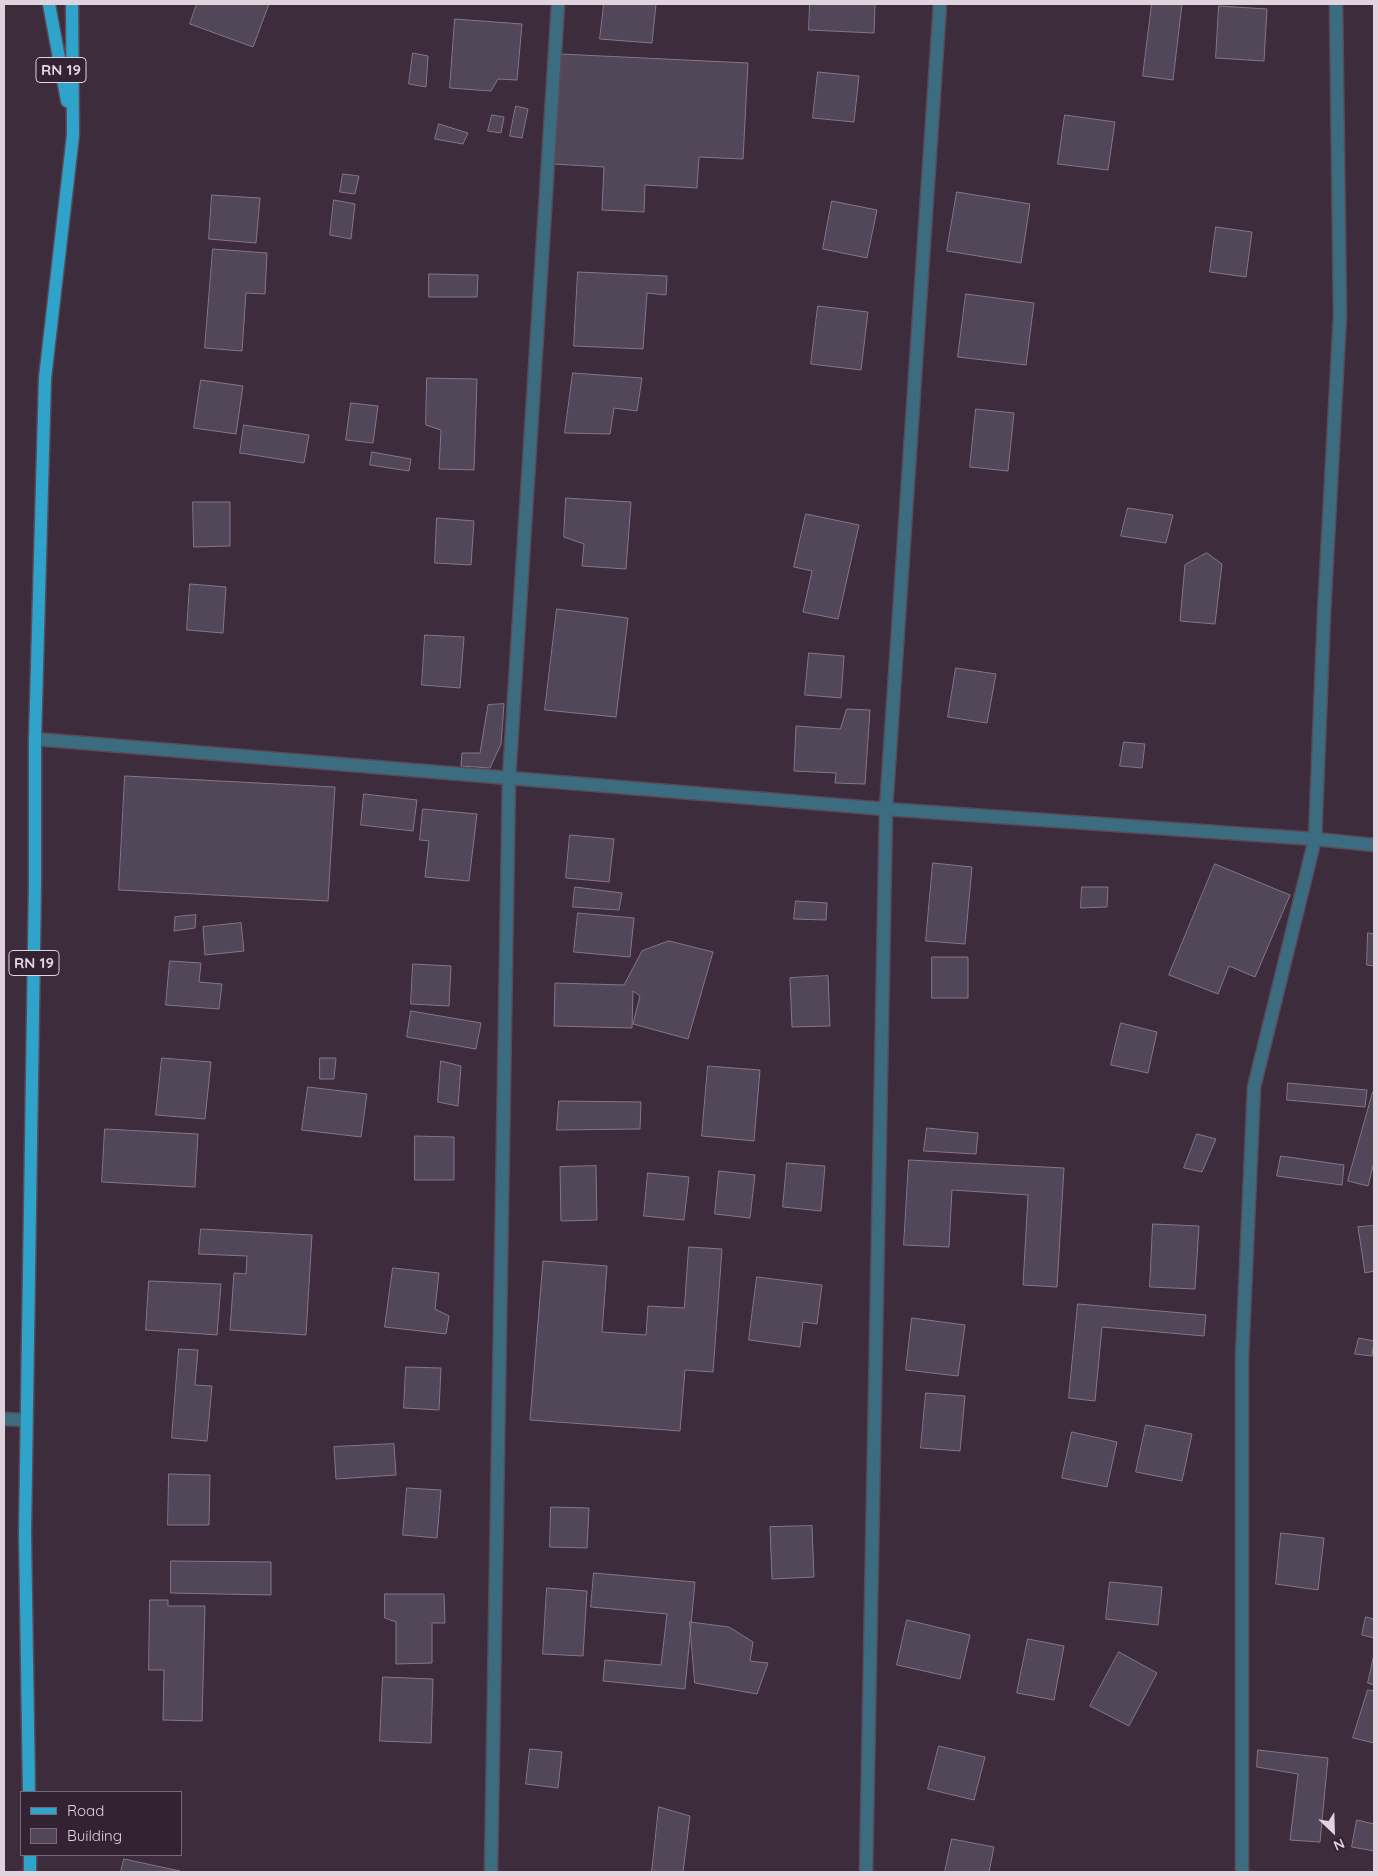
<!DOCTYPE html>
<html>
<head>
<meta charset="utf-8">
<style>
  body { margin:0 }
  #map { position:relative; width:1378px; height:1876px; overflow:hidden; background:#3c2c3c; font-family:Quicksand,sans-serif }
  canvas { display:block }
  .frame { position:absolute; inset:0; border:5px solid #dfd4de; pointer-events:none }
  .legend { position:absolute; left:20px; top:1791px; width:162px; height:65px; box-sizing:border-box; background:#322232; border:1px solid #776977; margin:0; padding:6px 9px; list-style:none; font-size:15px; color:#dfd4de }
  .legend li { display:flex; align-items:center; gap:10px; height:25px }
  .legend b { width:25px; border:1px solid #776977 }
  .north { position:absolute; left:1308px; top:1806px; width:50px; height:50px; -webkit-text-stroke:4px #322232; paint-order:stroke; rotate:156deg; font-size:14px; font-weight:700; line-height:20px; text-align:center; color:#dfd4de }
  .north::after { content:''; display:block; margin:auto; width:18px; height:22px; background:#dfd4de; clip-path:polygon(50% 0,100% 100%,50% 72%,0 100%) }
</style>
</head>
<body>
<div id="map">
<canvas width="1378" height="1876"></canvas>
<div class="frame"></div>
<ul class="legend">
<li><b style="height:6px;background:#30a3cb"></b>Road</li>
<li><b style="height:14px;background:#524659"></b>Building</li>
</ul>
<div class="north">N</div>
</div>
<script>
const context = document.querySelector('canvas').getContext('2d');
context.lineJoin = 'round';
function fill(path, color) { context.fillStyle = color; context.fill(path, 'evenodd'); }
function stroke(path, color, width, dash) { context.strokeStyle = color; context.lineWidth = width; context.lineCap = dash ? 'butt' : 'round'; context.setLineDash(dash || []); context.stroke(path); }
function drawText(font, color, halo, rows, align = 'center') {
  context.font = font + ' Quicksand,sans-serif'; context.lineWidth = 5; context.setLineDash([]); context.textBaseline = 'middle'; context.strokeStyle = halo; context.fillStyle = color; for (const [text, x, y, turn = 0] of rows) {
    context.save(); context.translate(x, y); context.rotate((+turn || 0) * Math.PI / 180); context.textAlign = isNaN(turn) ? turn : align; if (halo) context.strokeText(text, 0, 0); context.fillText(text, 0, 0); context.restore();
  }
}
const building = new Path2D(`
  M197 4H269L253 47 190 24Z
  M604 4H656L652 43 600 39Z
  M810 4H875L874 33 809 30Z
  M1152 4H1182L1173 80 1143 76Z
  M1219 6 1267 9 1264 61 1216 58Z
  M455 19 522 24 517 80 498 79 491 91 450 88Z
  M413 53 428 56 426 87 409 84Z
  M560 54 748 63 743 159 699 157 697 188 645 185 644 212 602 210 604 167 553 164Z
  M818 72 859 76 854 122 813 118Z
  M516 106 528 109 522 138 510 136Z
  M492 115 504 117 501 133 488 131Z
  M1065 115 1115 122 1108 170 1058 164Z
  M439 124 468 133 463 144 435 139Z
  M343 174 359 176 355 194 340 192Z
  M957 192 1030 204 1021 263 947 251Z
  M212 195 260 198 256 243 209 239Z
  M334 200 355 204 351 239 330 235Z
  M832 201 877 210 867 258 823 249Z
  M1216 227 1252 232 1246 277 1210 272Z
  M213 249 267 253 265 294 246 293 242 351 205 348Z
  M578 272 667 276 666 295 647 293 643 349 574 346Z
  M429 274 478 275 477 297H429Z
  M966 294 1034 303 1026 365 958 357Z
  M818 306 868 312 861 370 811 364Z
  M573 373 642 378 637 411 614 408 610 434 565 433Z
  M427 378 477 379 474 470 439 469 441 430 426 425Z
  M201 380 243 386 236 434 194 428Z
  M351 403 378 406 373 443 346 440Z
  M976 409 1014 413 1008 471 970 467Z
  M244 425 309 435 304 463 240 453Z
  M372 452 411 459 409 471 370 465Z
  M566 498 631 502 626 569 582 566 584 544 564 537Z
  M193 502H230V546L194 547Z
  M1128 508 1173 515 1166 543 1121 536Z
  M806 514 859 525 838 619 803 612 812 571 794 567Z
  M437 518 474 521 471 565 435 563Z
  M1207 553 1222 564 1215 624 1180 621 1185 565Z
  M190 584 226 587 223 633 187 630Z
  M557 609 628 618 616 717 545 710Z
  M425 635 464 637 460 688 422 685Z
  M809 653 844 656 841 698 805 695Z
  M956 668 996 674 987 723 948 717Z
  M504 704 501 744 490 768 461 766 462 753H480L488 705Z
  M847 709 870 710 865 784 835 783 836 773 794 771 796 726 840 729Z
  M1124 742 1145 744 1142 768 1120 766Z
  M125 776 335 787 328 901 119 890Z
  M364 794 417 800 413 831 361 825Z
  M423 809 477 814 469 881 425 877 429 841 420 840Z
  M570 835 614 839 609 882 566 878Z
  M933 863 972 867 965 944 926 941Z
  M1215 864 1290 895 1255 977 1229 966 1218 994 1169 975Z
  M575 887 622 893 619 910 573 907Z
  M1082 887H1108L1107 907 1081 908Z
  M796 901 827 903 826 920 794 919Z
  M578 913 634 918 630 957 574 952Z
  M196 915 195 928 174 931 175 917Z
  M241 923 244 951 205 955 203 927Z
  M1368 933 1374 934V966L1367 965Z
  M669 941 713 952 688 1039 633 1024 640 996 633 991 632 1028 554 1026 555 983 624 985 642 951Z
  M932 957H968V998H932Z
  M170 961 201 963 199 982 222 984 219 1009 166 1005Z
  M413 964 451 966 449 1006 411 1004Z
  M828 976 830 1026 792 1027 790 978Z
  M411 1011 481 1023 476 1049 407 1037Z
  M1121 1023 1157 1032 1148 1073 1111 1065Z
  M162 1058 211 1062 205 1119 156 1115Z
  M320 1058H336L334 1079H320Z
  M441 1061 461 1066 458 1106 438 1102Z
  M708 1066 760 1070 754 1141 702 1136Z
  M1288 1083 1367 1090 1365 1107 1287 1100Z
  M308 1087 367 1094 361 1137 302 1130Z
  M1373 1092H1374V1162L1368 1186 1348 1181Z
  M559 1101 641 1102 640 1129 557 1130Z
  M927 1128 978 1133 976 1154 924 1151Z
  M105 1129 198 1134 195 1187 102 1182Z
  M1197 1134 1216 1139 1202 1172 1184 1168Z
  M415 1136 454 1137V1180H415Z
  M1281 1156 1344 1165 1342 1185 1277 1176Z
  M909 1160 1064 1168 1057 1287 1023 1285 1028 1195 952 1190 949 1247 904 1245Z
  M787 1163 825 1166 821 1211 783 1207Z
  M596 1166 597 1220 561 1221 560 1167Z
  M719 1171 755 1175 750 1218 715 1214Z
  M648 1173 689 1177 684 1220 644 1216Z
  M1153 1224 1199 1226 1195 1289 1150 1287Z
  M1374 1226V1271L1365 1273 1358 1227Z
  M201 1229 312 1235 306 1335 230 1330 234 1273 246 1274 247 1256 199 1254Z
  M689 1247 722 1249 713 1372 685 1370 680 1431 530 1420 543 1261 607 1266 602 1332 646 1335 648 1306 684 1308Z
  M393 1268 439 1273 435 1309 449 1316 446 1334 385 1327Z
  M757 1277 822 1285 817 1324 803 1322 800 1347 749 1340Z
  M149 1281 221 1284 217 1335 146 1330Z
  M1078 1304 1206 1315 1204 1336 1102 1327 1095 1401 1069 1398Z
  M912 1318 965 1325 958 1376 906 1370Z
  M1359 1338 1374 1341 1372 1356 1355 1354Z
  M179 1349 198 1350 195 1385 212 1386 207 1441 172 1438Z
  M406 1367 441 1368 439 1410 404 1408Z
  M926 1393 965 1396 960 1451 921 1448Z
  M1146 1425 1192 1434 1182 1481 1136 1472Z
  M1072 1432 1117 1442 1107 1487 1062 1478Z
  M394 1444 396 1475 336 1479 334 1447Z
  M169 1474 210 1475 209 1525H168Z
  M407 1488 441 1490 437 1538 403 1535Z
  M551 1507 589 1508 587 1548 550 1547Z
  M812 1526 814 1577 772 1579 770 1527Z
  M1281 1533 1324 1538 1318 1590 1276 1584Z
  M171 1561 271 1562V1595L171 1593Z
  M594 1573 695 1582 685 1689 603 1681 605 1660 661 1665 667 1614 591 1607Z
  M1110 1582 1162 1587 1158 1625 1106 1619Z
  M547 1588 587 1591 583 1656 543 1654Z
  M385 1594H444L445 1623H432V1663L396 1664V1622L385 1618Z
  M150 1600H168V1606H205L202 1721 163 1720 164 1670H149Z
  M1366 1617 1374 1619V1638L1362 1635Z
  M907 1620 970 1635 960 1679 897 1665Z
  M690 1622 729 1627 753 1642 750 1661 768 1663 757 1694 695 1683Z
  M1028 1639 1064 1646 1054 1700 1017 1693Z
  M1119 1652 1157 1673 1129 1726 1090 1706Z
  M1374 1655V1685L1368 1683Z
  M383 1677 433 1679 431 1743 380 1741Z
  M1368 1690 1374 1691V1743L1353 1738Z
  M939 1746 985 1757 974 1800 928 1789Z
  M530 1749 562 1752 558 1788 526 1784Z
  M1258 1750 1328 1758 1320 1842 1290 1840 1298 1774 1257 1767Z
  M659 1807 690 1816 683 1872H652Z
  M1357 1820 1374 1824V1851L1352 1847Z
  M952 1839 994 1847 989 1872H945Z
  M124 1859 180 1871 121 1872Z`);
fill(building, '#524659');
stroke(building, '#84768b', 1);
const minor = new Path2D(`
  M35 739 886 809 1315 839 1374 845
  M4 1419 26 1420
  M491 1872 509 778 558 4
  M866 1872 886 809 940 4
  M1242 1872V1358L1254 1087 1315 839 1324 613 1340 315 1336 4`);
const major = new Path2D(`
  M49 4 67 101
  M29 1792 25 1533 35 883V739L45 378 73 135 72 4
  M30 1855V1872`);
stroke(minor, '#594a59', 15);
stroke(major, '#594a59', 15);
stroke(minor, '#3c6c7f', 12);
stroke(major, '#30a3cb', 12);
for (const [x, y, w] of [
  [61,70,50],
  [34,963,50]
]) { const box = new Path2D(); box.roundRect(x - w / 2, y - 12.5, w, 25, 4); context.fillStyle = '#322232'; context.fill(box); stroke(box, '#dfd4de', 1); }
drawText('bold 15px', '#dfd4de', null, [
  ["RN 19",61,70],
  ["RN 19",34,963]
]);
</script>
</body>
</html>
